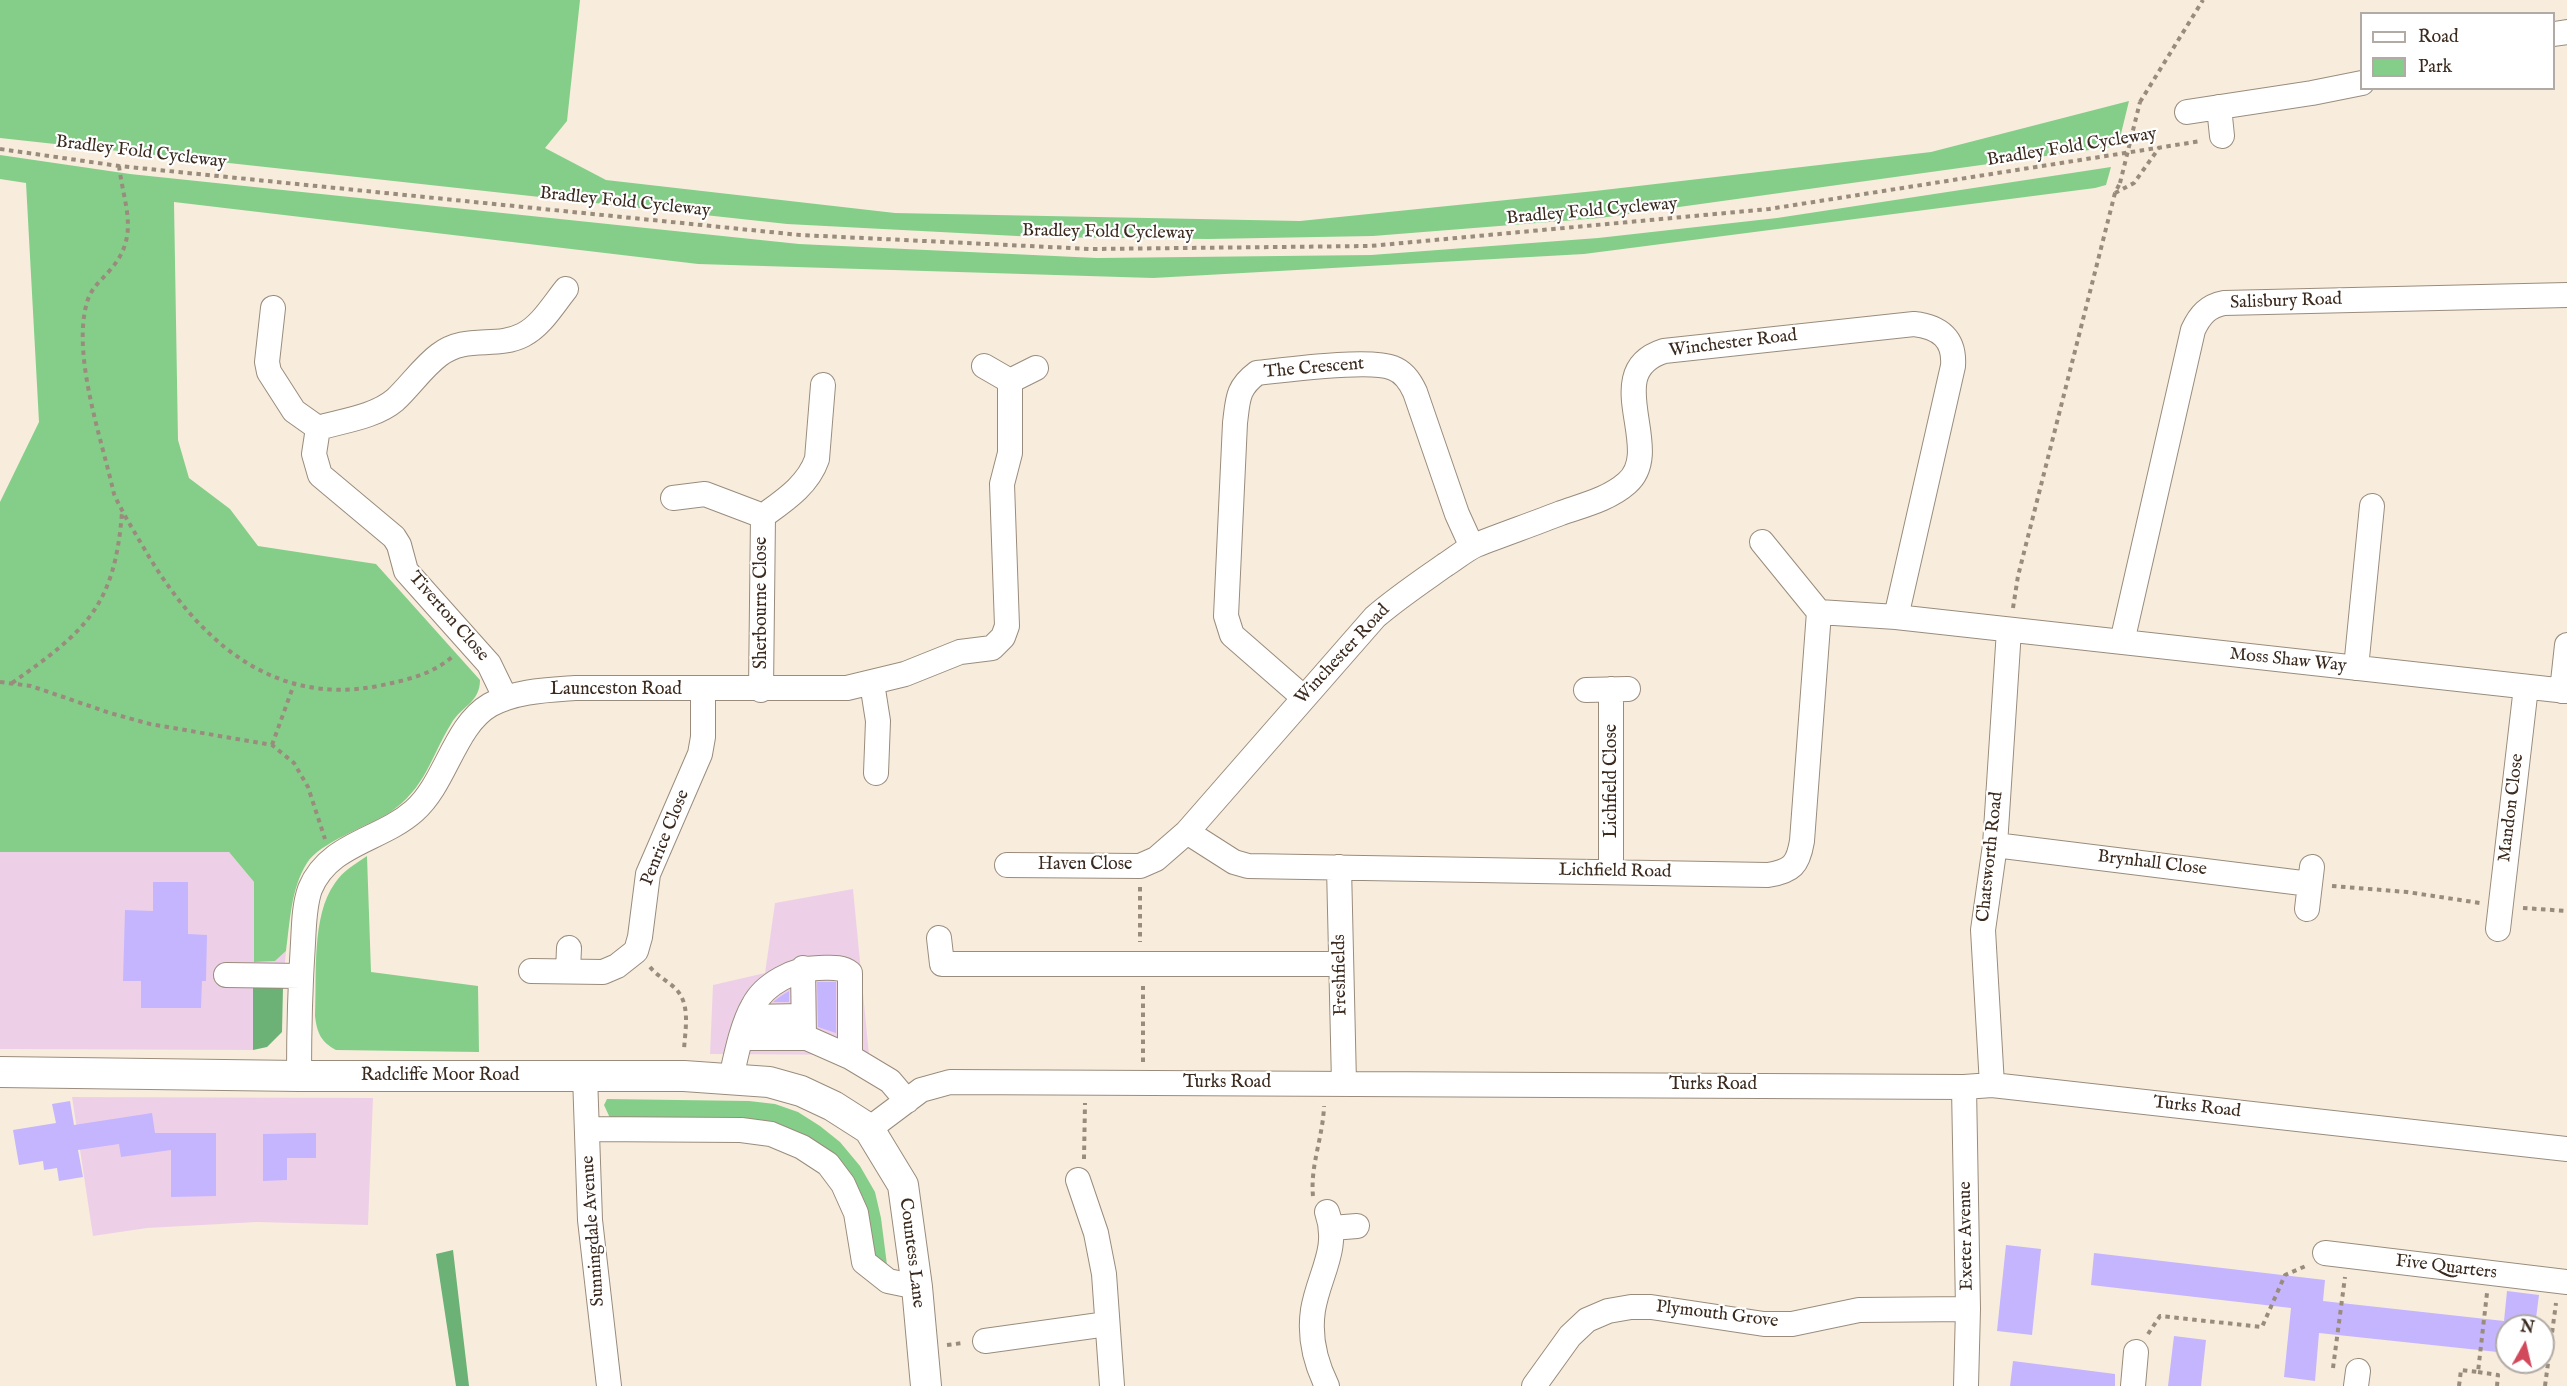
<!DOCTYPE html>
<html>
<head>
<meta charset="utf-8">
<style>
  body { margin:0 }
  #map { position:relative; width:2567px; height:1386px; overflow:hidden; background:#f8eddc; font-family:"IM FELL English",serif }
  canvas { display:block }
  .legend { position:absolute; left:2360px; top:12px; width:195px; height:78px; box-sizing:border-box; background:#fff; border:2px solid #b1aaa5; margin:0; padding:8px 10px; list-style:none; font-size:18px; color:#3b2a1e }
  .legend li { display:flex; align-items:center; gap:12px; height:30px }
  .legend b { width:30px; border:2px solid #b1aaa5 }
  .north { position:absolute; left:2495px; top:1314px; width:60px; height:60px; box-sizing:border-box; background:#fff; border:2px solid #b1aaa5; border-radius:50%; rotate:8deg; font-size:16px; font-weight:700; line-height:24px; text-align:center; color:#3b2a1e }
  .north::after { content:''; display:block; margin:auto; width:21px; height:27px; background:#d1495b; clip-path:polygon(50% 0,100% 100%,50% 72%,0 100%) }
</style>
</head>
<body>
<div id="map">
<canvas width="2567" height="1386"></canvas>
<ul class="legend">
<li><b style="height:8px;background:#fff"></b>Road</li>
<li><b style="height:16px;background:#85ce8a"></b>Park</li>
</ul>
<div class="north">N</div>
</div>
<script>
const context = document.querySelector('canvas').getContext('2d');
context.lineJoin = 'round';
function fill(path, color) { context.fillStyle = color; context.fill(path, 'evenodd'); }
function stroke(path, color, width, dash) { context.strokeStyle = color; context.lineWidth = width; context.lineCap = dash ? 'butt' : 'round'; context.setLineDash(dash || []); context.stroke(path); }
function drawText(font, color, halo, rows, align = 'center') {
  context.font = font + ' "IM FELL English",serif'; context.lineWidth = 4.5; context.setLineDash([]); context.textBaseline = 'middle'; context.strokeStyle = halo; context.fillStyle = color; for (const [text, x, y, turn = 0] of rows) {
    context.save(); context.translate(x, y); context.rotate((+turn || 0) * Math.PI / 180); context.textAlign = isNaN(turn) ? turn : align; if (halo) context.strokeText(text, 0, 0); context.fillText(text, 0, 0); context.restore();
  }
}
fill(new Path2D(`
  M0 852H229L254 882V962L275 961 286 951 283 987 253 986V1050L0 1049Z
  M853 889 869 1055 710 1054 713 985 765 973 775 903Z
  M72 1097 373 1098 368 1225 257 1222 147 1228 93 1236Z`), '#edd0e8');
fill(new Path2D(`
  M0 0H580L567 121 545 148 606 180 895 213 1300 221 1595 191 1931 152 2129 101 2118 146 1600 218 1373 236 1208 239 1036 237 787 224 0 138Z
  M0 155 130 174 799 244 1097 258 1371 255 1598 238 1777 218 2111 167 2106 185 2095 188 1584 254 1153 278 698 264 174 202 178 440 189 478 230 509 258 546 376 564 480 680C480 703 461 706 451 724 430 758 426 788 389 813 368 826 319 843 307 863 291 888 290 922 286 951L275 961 254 962V882L229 852H0V502L39 422 26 183 0 179Z
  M367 856 371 972 478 986 479 1052 336 1050C321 1042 317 1033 315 1016 317 976 311 916 335 883 343 871 355 864 367 856Z
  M607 1099 749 1101 775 1104 798 1112 820 1126 840 1142 860 1166 875 1192 881 1218 887 1265 879 1266 815 1144 610 1118 604 1105Z`), '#85ce8a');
fill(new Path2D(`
  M253 986 283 987 282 1032 267 1047 253 1050Z
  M453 1250 469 1386H456L436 1254Z`), '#6cb176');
fill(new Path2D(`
  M153 882H188V934L207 935 206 981H202L201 1008H141V981H123L125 910 153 911Z
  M817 982H836V1033L818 1027Z
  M789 991V1002H773L781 996Z
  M70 1101 74 1125 152 1113 155 1133H216V1196L171 1197V1150L121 1157 119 1144 78 1150 83 1177 59 1181 57 1168 44 1170 43 1161 19 1165 13 1130 56 1123 52 1104Z
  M316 1133V1158H287V1180L263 1181V1134Z
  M2006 1245 2041 1249 2032 1335 1997 1331Z
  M2094 1253 2325 1280 2323 1301 2504 1321 2507 1291 2539 1295 2535 1326H2507V1353L2319 1333 2315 1381 2284 1377 2291 1308 2091 1285Z
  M2174 1336 2206 1340 2201 1386H2168Z
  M2013 1361 2115 1374V1386H2010Z`), '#c4b5fe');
const minor = new Path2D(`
  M2554 34 2567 32
  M2219 107 2222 136
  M2187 112 2312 93 2362 83
  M273 308 267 362 269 372 294 411 318 428 314 454 320 475 394 537 399 545 406 571 489 664 505 697
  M984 366 1010 381 1036 368
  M318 428C342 421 375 417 395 400 410 386 423 367 439 355 466 334 496 349 523 335 541 326 553 305 566 289
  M673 498 705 494 763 516
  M1762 542 1819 612
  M1819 612 1896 617 2567 691
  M2122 642 2193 330C2200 315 2208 306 2224 303L2567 295
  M2356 668 2372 506
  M872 683 878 721 876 773
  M761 690 763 516C785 500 808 485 817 459L823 385
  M1586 690 1628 689
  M2562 691 2567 645
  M1303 697 1232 635 1226 616 1235 423C1238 399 1237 388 1257 373 1285 370 1370 358 1393 368 1404 372 1410 381 1415 392L1457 514 1472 547
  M1187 832 1234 862 1248 866 1768 875C1792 871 1798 865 1802 841L1819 612
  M1995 845 2310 884
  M1007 865 1140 866 1156 859 1187 832 1375 617C1397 598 1421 582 1445 565 1455 559 1465 550 1476 545 1504 534 1533 524 1561 513 1584 505 1609 499 1627 483 1666 449 1598 372 1664 351L1914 324C1940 327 1955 339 1953 366L1896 617
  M1339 867 1344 1083
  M1611 872V689
  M2307 909 2312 867
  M2498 929 2526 687
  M939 938 942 964H1341
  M803 968 804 1038
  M531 971 603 972 617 966 636 951 640 937 648 874 700 754 703 737V690
  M568 971 569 948
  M226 975 301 976
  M749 1017 803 1016
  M742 1038H807L850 1057
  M299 1076C299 1032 300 988 303 943 304 926 304 906 310 889 329 843 380 841 414 811 446 783 454 726 490 705 515 691 547 690 575 688H847L905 674 960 652 992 648 1003 637 1007 626 1002 484 1010 453V381
  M585 1076 590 1220 609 1386
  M731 1078C736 1056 742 1025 753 1006 764 984 795 968 819 968 830 968 841 966 850 973V1057L890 1081 907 1101
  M1992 1085 1983 930 1995 845 2009 630
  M1964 1087 1968 1309 1966 1386
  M587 1129 741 1130 771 1134 802 1147 828 1164 843 1184 856 1213 864 1262 888 1281 917 1287
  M869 1129 921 1090 950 1082 1964 1087 1992 1085 2567 1149
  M1078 1180 1096 1233 1104 1274 1112 1386
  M1327 1212C1340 1249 1319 1274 1313 1310 1309 1337 1315 1362 1327 1386
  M1332 1228 1357 1226
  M2325 1253 2567 1282
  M985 1341 1107 1324
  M1534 1386 1570 1336 1587 1320 1608 1311 1631 1307H1651L1764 1324H1792L1859 1310 1968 1309
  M2133 1386 2136 1352
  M2356 1386 2358 1371`);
const major = new Path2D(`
  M0 1072 299 1076H684L769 1082 801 1091 833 1106 869 1129 903 1185 917 1287 926 1386`);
stroke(minor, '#9a8c7d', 26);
stroke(major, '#9a8c7d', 32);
stroke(new Path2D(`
  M2140 102 2203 0
  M0 149 119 166 800 235 1091 249 1370 246 1769 209 2201 141
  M119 166C124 206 140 235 111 269 100 282 90 288 86 306 73 360 102 440 114 494 123 514 134 531 145 550 196 637 270 707 378 686 406 680 432 675 453 656
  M2115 193 2134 183 2159 148
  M2013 608 2018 576 2115 193 2120 183
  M0 682 31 686 110 713 150 724 272 745 294 763 308 787 325 839
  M12 683C86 631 115 606 122 512
  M272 745 294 684
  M2332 886 2407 892 2480 903
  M1140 887V942
  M2523 908 2567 911
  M650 967C657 976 668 981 676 989 691 1005 685 1030 684 1050
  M1143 1062V986
  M1084 1159 1085 1103
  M1313 1196C1310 1166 1323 1137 1324 1106
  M2148 1334 2160 1316 2262 1327 2285 1275 2308 1265
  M947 1345 963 1343
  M2333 1368 2345 1277
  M2478 1372 2498 1375 2497 1386
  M2459 1386 2461 1370 2478 1372 2487 1293
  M2545 1386 2556 1303`), '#9a8c7d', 4, [4.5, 4.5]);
stroke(minor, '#fff', 24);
stroke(major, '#fff', 30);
stroke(new Path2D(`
  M2120 183 2140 102`), '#9a8c7d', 4, [4.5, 4.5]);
drawText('18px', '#3b2a1e', '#fff', [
  ["Bradley Fold Cycleway",2072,148,-9],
  ["Bradley Fold Cycleway",141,153,7],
  ["Bradley Fold Cycleway",625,203,6],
  ["Bradley Fold Cycleway",1592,212,-5],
  ["Bradley Fold Cycleway",1108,233,1],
  ["Salisbury Road",2286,302,-2],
  ["Winchester Road",1733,344,-7],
  ["The Crescent",1314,369,-5],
  ["Sherbourne Close",762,603,-90],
  ["Tiverton Close",448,617,49],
  ["Winchester Road",1343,655,-47],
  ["Moss Shaw Way",2288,661,6],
  ["Launceston Road",616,690],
  ["Lichfield Close",1612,781,-90],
  ["Mandon Close",2512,808,-83],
  ["Penrice Close",666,838,-68],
  ["Chatsworth Road",1991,857,-84],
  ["Brynhall Close",2152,864,7],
  ["Haven Close",1085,865],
  ["Lichfield Road",1615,872,1],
  ["Freshfields",1341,975,-91],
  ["Radcliffe Moor Road",440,1076],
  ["Turks Road",1227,1083],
  ["Turks Road",1713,1085],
  ["Turks Road",2197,1108,6],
  ["Sunningdale Avenue",594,1231,-94],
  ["Exeter Avenue",1967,1236,-91],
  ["Countess Lane",911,1253,83],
  ["Five Quarters",2446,1268,7],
  ["Plymouth Grove",1717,1315,7]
]);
</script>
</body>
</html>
